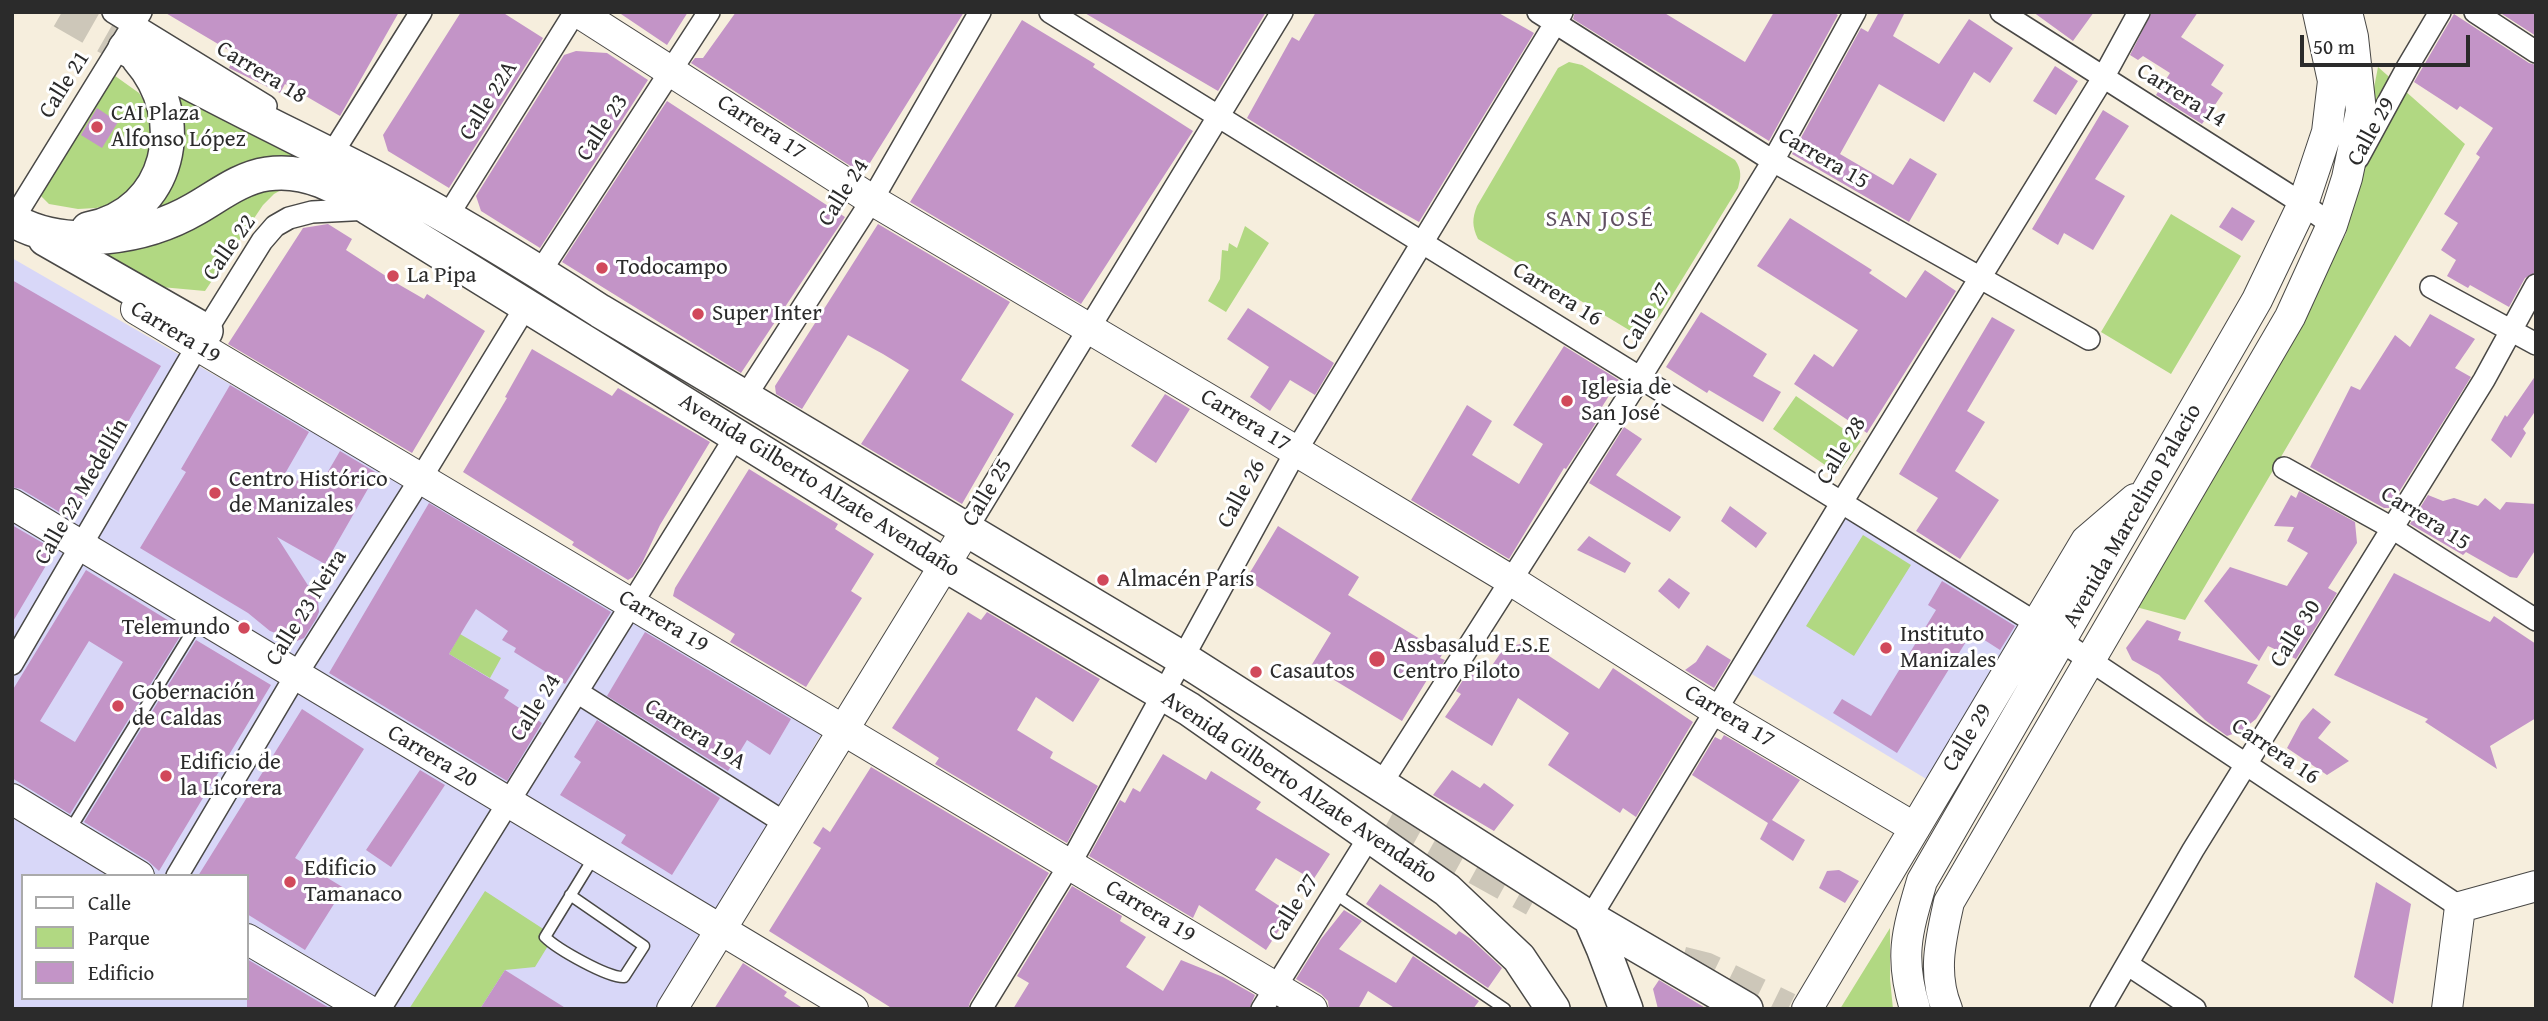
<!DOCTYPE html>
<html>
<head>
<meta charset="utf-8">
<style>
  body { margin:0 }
  #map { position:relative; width:2548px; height:1021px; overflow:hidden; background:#f6eedd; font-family:"Gentium Book Plus",serif }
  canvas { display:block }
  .frame { position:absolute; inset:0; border:14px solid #2b2b2b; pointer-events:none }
  .legend { position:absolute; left:21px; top:874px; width:228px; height:126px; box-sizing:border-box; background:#fff; border:2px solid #aaa; margin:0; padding:9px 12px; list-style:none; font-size:21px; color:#2b2b2b }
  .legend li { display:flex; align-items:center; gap:14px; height:35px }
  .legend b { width:35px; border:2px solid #aaa }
  .scale { position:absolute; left:2300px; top:35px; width:170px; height:32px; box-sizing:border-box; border:4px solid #2b2b2b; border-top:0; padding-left:9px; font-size:21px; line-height:24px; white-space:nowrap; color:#2b2b2b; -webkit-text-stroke:5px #fff; paint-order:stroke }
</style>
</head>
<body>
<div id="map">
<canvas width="2548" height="1021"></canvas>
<div class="frame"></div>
<ul class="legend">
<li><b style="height:9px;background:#fff"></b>Calle</li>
<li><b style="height:19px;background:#b1d882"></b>Parque</li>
<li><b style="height:19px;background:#c394c7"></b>Edificio</li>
</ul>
<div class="scale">50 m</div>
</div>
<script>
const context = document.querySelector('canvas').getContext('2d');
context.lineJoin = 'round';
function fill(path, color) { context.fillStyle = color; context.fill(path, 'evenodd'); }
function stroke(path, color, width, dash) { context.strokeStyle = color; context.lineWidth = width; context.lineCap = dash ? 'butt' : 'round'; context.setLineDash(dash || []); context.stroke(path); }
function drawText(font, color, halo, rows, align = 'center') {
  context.font = font + ' "Gentium Book Plus",serif'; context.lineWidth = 6; context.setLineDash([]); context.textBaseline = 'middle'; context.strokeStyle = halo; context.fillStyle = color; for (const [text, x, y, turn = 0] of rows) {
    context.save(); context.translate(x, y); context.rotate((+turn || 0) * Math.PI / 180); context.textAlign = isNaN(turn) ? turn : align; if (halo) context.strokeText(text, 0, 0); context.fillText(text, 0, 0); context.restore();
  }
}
fill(new Path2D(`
  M12 258 825 728 657 1009H12ZM23 876H247V998H23Z
  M1844 516 2022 623 1928 780 1750 673Z`), '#d8d7f8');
fill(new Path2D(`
  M1569 62 1582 65 1735 160C1742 170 1741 177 1738 188L1659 317C1649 327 1644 332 1629 330L1478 239C1472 226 1472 219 1477 206L1558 68Z
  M2378 67 2465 144 2185 620 2136 607 2346 234Z
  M150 72 313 162 235 170 209 181 177 204 150 216 169 180Z
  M111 73 139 93 152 115 158 133 146 178 113 204 96 208 78 209 49 204 36 191Z
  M288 186 274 194 263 205 205 291 139 285 69 242 104 252 126 251 168 239 253 191Z
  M2171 214 2241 256 2171 374 2101 332Z
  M1245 226 1269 243 1226 312 1208 301 1220 279 1222 250 1228 251 1229 243 1237 248Z
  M1796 396 1861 441 1838 474 1773 429Z
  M1863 535 1911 565 1854 656 1806 626Z
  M460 634 501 658 490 678 449 654Z
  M485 891 554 936 535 967 505 970 480 1009H409Z
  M1890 928V979L1893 1009H1840Z`), '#b1d882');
fill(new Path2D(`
  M164 12H399L340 116 285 84 280 93 229 68 235 54Z
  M461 12H502L543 38 449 188 388 151 383 135Z
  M618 12H688L667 45Z
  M736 12H964L863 174 691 63 695 58H703Z
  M1083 12H1266L1218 91Z
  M1316 12H1497L1534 33 1419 222 1364 191 1247 118 1292 37 1299 41Z
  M1575 12H1663L1745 62 1774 12H1833L1838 15 1769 141 1573 19Z
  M1879 12H1905L1893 36 1939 64 1969 19 2013 48 1990 83 1974 72 1944 122 1879 84 1840 154 1893 185 1910 158 1937 174 1909 222 1792 154 1861 28 1868 32Z
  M2033 12H2094L2073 41Z
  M2152 12H2198L2181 37 2224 65 2211 85 2223 93 2202 124 2156 95 2170 73 2143 56 2138 60 2130 55Z
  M2499 12H2536V36Z
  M2454 14 2529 63 2536 65V272L2525 278 2509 307 2470 285 2468 288 2447 276 2456 260 2441 250 2458 223 2444 214 2480 157 2476 154 2493 128 2460 106 2457 110 2414 82Z
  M1022 20 1095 64 1093 67 1193 131 1081 304 910 202Z
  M576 51 607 53 648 80 540 248 481 211 476 196 564 55Z
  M2055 66 2078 81 2056 115 2033 101Z
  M667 101 845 217 741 373 562 262Z
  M97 108 118 122 102 148 81 135Z
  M2103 110 2129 126 2095 179 2125 196 2093 250 2064 233 2058 245 2032 229Z
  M2232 207 2255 221 2242 241 2219 227Z
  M1790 218 1872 270 1869 273 1906 298 1925 270 1956 291 1867 433 1794 384 1814 354 1833 367 1858 330 1757 266Z
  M328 224 352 239 346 250 398 284 424 299 427 294 485 331 412 453 228 344 303 228Z
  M878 224 1010 302 961 380 1014 414 962 504 861 444 909 370 883 354 848 335 802 409 776 394 775 386Z
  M12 280 161 366 71 519 21 489 12 487Z
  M1248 308 1334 363 1315 395 1290 380 1270 411 1250 397 1269 367 1227 339Z
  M1701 312 1767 354 1753 376 1781 392 1763 422 1709 390 1707 393 1666 367Z
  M2430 314 2475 339 2455 368 2471 377 2389 508H2384L2310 467 2351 386 2360 390 2395 335 2410 347Z
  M1992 317 2015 330 1967 411 1985 422 1955 471 1999 500 1960 559 1916 531 1938 498 1899 474Z
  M1564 346 1619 380 1600 410 1603 412 1566 469 1564 468 1509 559 1411 500 1467 405 1492 421 1472 455 1519 484 1543 444 1513 425Z
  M532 349 612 396 618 388 710 442 660 525 642 563 633 577 628 580 572 545 574 542 463 472 507 398 505 397Z
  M2536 375V410L2523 429 2526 433 2511 458 2491 440 2505 415 2507 417Z
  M230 385 309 432 279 484 326 475 340 451 377 473 325 564 277 537 318 601 319 612 316 619 304 638 297 641 270 631 248 613 140 548 186 472 181 469Z
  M1165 394 1190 409 1156 463 1131 446Z
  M1624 427 1642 439 1616 475 1681 517 1670 532 1589 483Z
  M749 469 838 524 835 529 874 554 851 591 862 598 806 687 730 642 735 634 673 596 675 588Z
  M2299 491 2355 522 2357 543 2328 588 2337 593 2296 659 2268 646 2259 661 2204 601 2230 567 2287 586 2308 553 2287 541 2294 527 2274 526 2291 495 2296 498Z
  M2428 495 2443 501 2454 498 2478 506 2485 498 2500 510 2506 502 2536 504V549L2517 578 2510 577 2466 552 2463 555 2410 524Z
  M429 503 611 612 565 684 514 652 516 648 502 640 508 631 476 609 466 625 449 654 509 690 504 698 542 723 507 781 329 673Z
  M1730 506 1767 533 1756 548 1721 521Z
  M12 525 53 549 54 552 12 623Z
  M1278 526 1359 577 1348 595 1443 653 1440 658 1445 660 1434 677 1430 675 1402 721 1311 666 1331 633 1246 579Z
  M1589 536 1631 563 1625 573 1577 550Z
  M86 570 184 630 70 814 12 778V691ZM89 641 123 662 75 742 40 721Z
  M2394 573 2490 622 2494 616 2536 644V718L2490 746 2497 769 2425 722 2428 719 2334 675Z
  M1669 578 1690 593 1679 609 1658 591Z
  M1942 581 2015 626 2000 650 1972 632 1897 753 1833 713 1842 699 1871 716 1936 610 1928 605Z
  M968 612 981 620 987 612 1100 679 1073 722 1036 697 1017 730 1053 752 1050 758 1098 786 1067 843 935 764 939 758 892 728Z
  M2147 620 2181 632 2178 640 2258 665 2247 683 2271 696 2256 719 2241 731 2227 736 2205 720 2159 675 2132 660 2126 648Z
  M645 632 791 719 770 755 747 740 728 771 607 696Z
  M196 640 271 685 159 871 148 861 84 822Z
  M1528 642 1599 689 1613 668 1693 722 1636 817 1623 808 1620 813 1548 765 1569 733 1518 698 1492 746 1445 717 1461 694 1456 691 1468 672 1482 680 1504 648Z
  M1707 645 1731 660 1714 688 1685 670 1696 662Z
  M2313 708 2331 722 2318 738 2349 761 2327 775 2287 748 2301 722Z
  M302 709 364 749 295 858 344 888 305 950 247 914V876H198Z
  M597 720 720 798 672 875 621 843 626 835 560 795 581 762 574 757Z
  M1724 735 1800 780 1772 820 1805 840 1793 861 1760 839 1768 823 1692 775 1715 737 1721 740Z
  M1163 754 1206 780 1211 771 1261 802 1256 809 1330 854 1313 880 1276 858 1255 890 1290 913 1266 950 1199 905 1193 918 1089 856 1120 800 1125 803 1133 788 1140 792Z
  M871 767 1049 873 970 1002 968 1009H893L769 931 821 848 813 843 823 827 830 832Z
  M420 770 445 785 391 867 366 850Z
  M1452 770 1480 788 1484 783 1514 805 1494 831 1433 795Z
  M1839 870 1859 881 1845 903 1819 888 1827 871Z
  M2376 882 2411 904 2393 1004 2354 977Z
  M1380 884 1456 935 1459 931 1471 939 1502 968 1488 988 1366 904Z
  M1072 886 1122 916 1120 921 1146 937 1126 967 1163 991 1181 960 1223 977 1255 995 1249 1009H1013L1029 983 1017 976Z
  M1344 910 1362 921 1339 949 1396 983 1413 956 1479 1001 1473 1009H1396L1368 991 1358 1009H1329L1328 1001 1321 994 1296 979 1321 939Z
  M247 959 331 1009H247Z
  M743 963 787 992 784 996 804 1009H714Z
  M505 970 567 1009H480Z
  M1659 980 1707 1009H1658L1653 989Z`), '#c394c7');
stroke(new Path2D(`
  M62 12 125 48
  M1389 820 1534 900
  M1682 963 1706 969 1788 1009`), '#cdc7b9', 33, [33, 17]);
const lane = new Path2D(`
  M68 833 199 620
  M1334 893 1505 1009
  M570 895 644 946 624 977C608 978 557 949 545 937L594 857`);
const street = new Path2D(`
  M113 12 266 106
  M1050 12 2036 623
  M1538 12 1773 161 2089 339
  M2001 12 2303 204 2332 225
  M2475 12 2536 52
  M335 149 421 12
  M2358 158 2408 66 2440 12
  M447 217 575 12
  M12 221 141 12
  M540 272 709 12
  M2431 287 2536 344
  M745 397 872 200 980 12
  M2284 468 2392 528 2536 620
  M966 530 1282 12
  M2061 641 2460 907
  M12 664 206 331 262 241 275 226 289 218 312 212 370 209
  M577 692 785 823
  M1381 784 1640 378 1773 161 1855 12
  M177 876 296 675 421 478 526 306
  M1590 918 1842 502 2103 78 2139 12
  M2127 964 2195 1009
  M380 1009 736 436
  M981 1009 1070 864 1296 451 1562 12
  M1262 1009 1371 834
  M2101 1009 2193 850 2484 380 2536 285`);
const secondary = new Path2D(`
  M578 12 872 200 1296 451 1512 581 1717 711 1915 828
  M136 309 1312 1009
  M12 504 853 1009
  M12 799 139 876
  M247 939 366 1009
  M672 1009 966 530
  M1807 1009 2086 541 2135 499
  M1915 1009C1899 956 1907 932 1922 881L2257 300 2303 204 2327 132 2333 81 2318 12
  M1947 1009C1932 973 1941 938 1949 902L2290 317 2332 225 2347 178 2361 111 2353 37 2347 12
  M2447 1009 2460 907 2536 886`);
const primary = new Path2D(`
  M125 48C208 96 295 136 380 180 456 220 529 265 600 311L1182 658 1590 918 1746 1009
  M16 222C68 250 145 238 195 209 218 196 240 178 267 174 306 168 339 187 370 209L945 565 1189 709 1447 890 1519 958 1553 1009
  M88 229C171 213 191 118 138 58
  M45 239 206 331
  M1590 918 1603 948 1626 1009`);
stroke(lane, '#494846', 13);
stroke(street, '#494846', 24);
stroke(secondary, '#494846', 32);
stroke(primary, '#494846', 36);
stroke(lane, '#fff', 10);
stroke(street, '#fff', 21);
stroke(secondary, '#fff', 30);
stroke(primary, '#fff', 33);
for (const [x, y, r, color] of [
  [97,127,7,"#d1495b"],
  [602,268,7,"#d1495b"],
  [393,276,7,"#d1495b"],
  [698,314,7,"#d1495b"],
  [1567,401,7,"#d1495b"],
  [215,493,7,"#d1495b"],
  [1103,580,7,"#d1495b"],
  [244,628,7,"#d1495b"],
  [1886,648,7,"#d1495b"],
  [1377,659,9,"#d1495b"],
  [1256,672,7,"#d1495b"],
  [118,706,7,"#d1495b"],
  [166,776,7,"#d1495b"],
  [290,882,7,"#d1495b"]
]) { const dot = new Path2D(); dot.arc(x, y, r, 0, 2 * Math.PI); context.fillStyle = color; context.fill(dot); stroke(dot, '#fff', 2.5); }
drawText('23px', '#2b2b2b', '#fff', [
  ["Carrera 18",261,73,31],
  ["Calle 21",65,85,-58],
  ["Carrera 14",2181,96,32],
  ["Calle 22A",489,101,-58],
  ["Calle 23",603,128,-57],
  ["Carrera 17",761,128,33],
  ["Calle 29",2372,132,-61],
  ["Carrera 15",1823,159,30],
  ["Calle 24",844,193,-58],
  ["Calle 22",230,248,-55],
  ["Carrera 16",1557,295,32],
  ["Calle 27",1647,317,-59],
  ["Carrera 19",175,333,31],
  ["Carrera 17",1245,421,31],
  ["Calle 28",1842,451,-59],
  ["Avenida Gilberto Alzate Avendaño",819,486,32],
  ["Calle 22 Medellín",82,492,-60],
  ["Calle 25",988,493,-59],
  ["Calle 26",1242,494,-61],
  ["Avenida Marcelino Palacio",2133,516,-60],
  ["Carrera 15",2425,519,32],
  ["Calle 23 Neira",307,608,-58],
  ["Carrera 19",663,622,31],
  ["Calle 30",2296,634,-58],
  ["Calle 24",536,708,-58],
  ["Carrera 17",1729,717,31],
  ["Carrera 19A",695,735,32],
  ["Calle 29",1968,738,-59],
  ["Carrera 16",2275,752,34],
  ["Carrera 20",432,757,31],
  ["Avenida Gilberto Alzate Avendaño",1299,788,34],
  ["Calle 27",1294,908,-58],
  ["Carrera 19",1150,912,31]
]);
drawText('23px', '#2b2b2b', '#fff', [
  ["CAI Plaza",111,114],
  ["Alfonso López",111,140],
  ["Todocampo",616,268],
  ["La Pipa",407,276],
  ["Super Inter",712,314],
  ["Iglesia de",1581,388],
  ["San José",1581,414],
  ["Centro Histórico",229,480],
  ["de Manizales",229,506],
  ["Almacén París",1117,580],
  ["Telemundo",230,628,"right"],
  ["Instituto",1900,635],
  ["Manizales",1900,661],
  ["Assbasalud E.S.E",1393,646],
  ["Centro Piloto",1393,672],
  ["Casautos",1270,672],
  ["Gobernación",132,693],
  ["de Caldas",132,719],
  ["Edificio de",180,763],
  ["la Licorera",180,789],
  ["Edificio",304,869],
  ["Tamanaco",304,895]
], 'left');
context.letterSpacing = '2px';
drawText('24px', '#605062', '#fff', [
  ["SAN JOSÉ",1600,220]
]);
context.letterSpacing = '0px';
</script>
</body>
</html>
